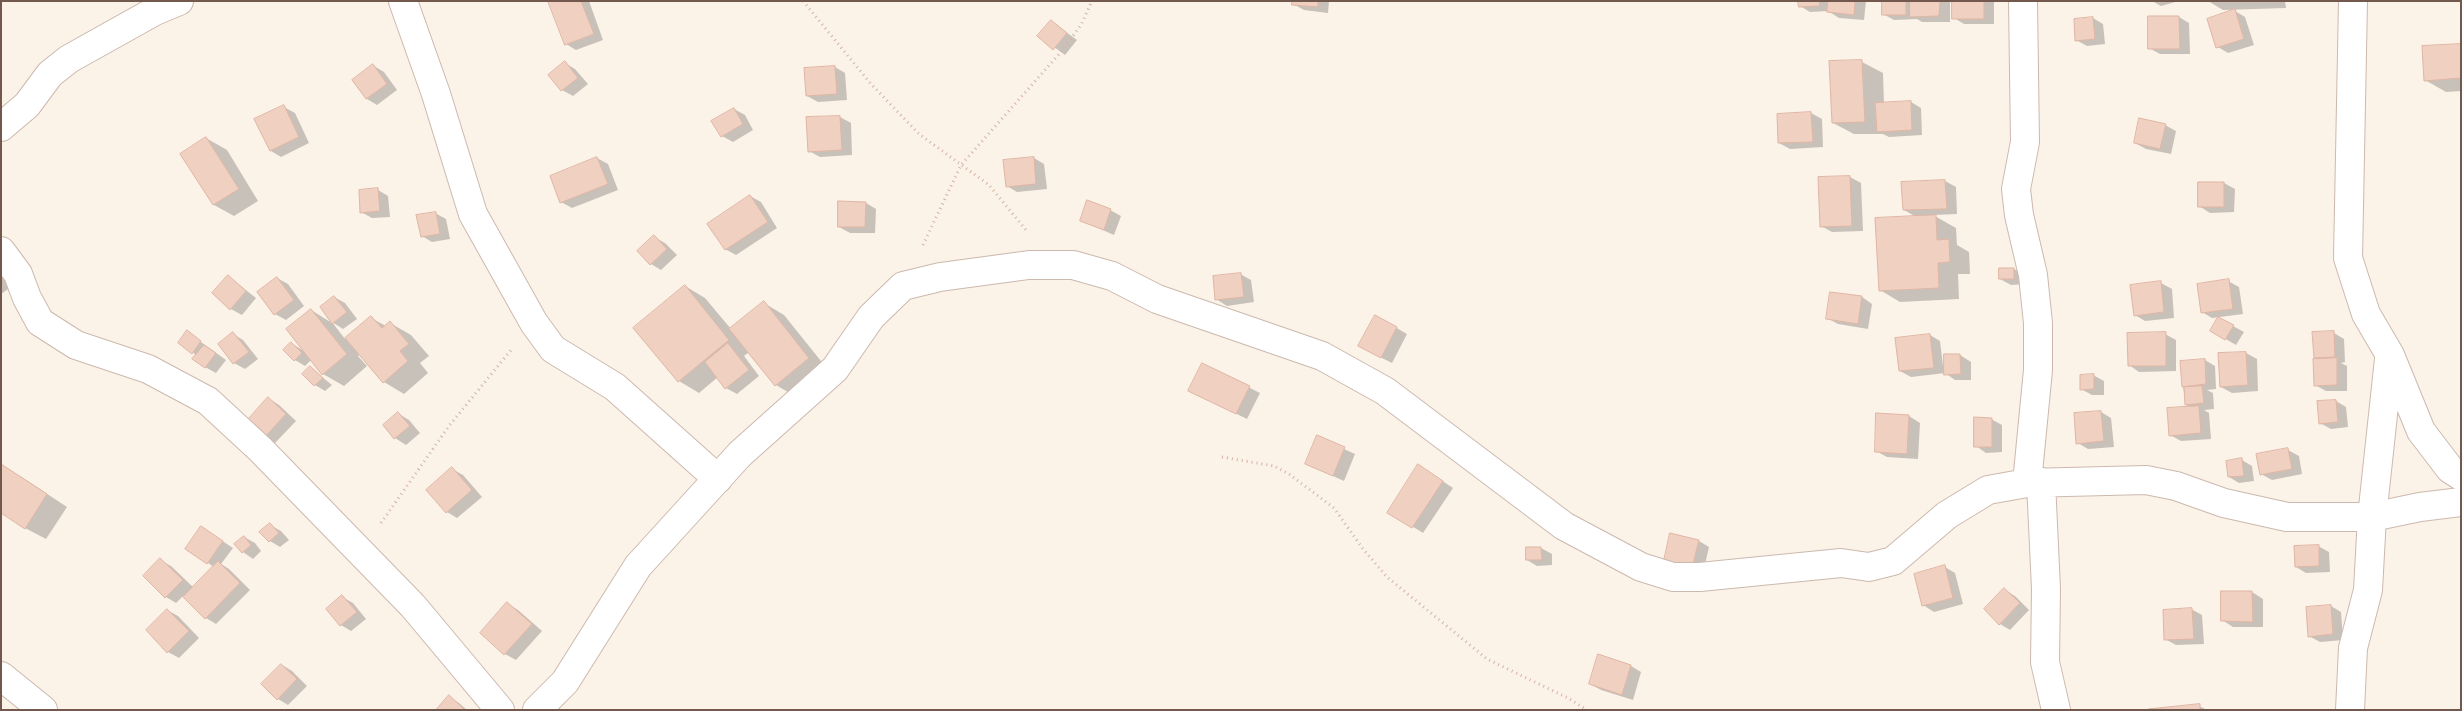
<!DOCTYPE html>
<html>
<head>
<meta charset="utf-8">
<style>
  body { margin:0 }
  #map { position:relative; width:2462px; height:711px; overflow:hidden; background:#fbf2e8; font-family:Barlow,sans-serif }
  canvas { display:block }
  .frame { position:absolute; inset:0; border:2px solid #73584d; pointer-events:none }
</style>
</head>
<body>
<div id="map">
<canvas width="2462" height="711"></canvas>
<div class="frame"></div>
</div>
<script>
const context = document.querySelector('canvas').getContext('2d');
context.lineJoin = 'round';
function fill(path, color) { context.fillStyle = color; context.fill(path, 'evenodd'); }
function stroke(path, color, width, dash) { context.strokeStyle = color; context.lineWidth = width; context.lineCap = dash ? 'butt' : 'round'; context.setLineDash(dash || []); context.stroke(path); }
fill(new Path2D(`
  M549 1H589L603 40 576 50 566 44Z
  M1294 1H1329L1328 13 1304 10 1293 4Z
  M1800 1H1866L1864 20 1839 18 1828 11 1810 12 1800 6Z
  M1883 1H1950V22H1922L1917 19 1894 20 1883 14Z
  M1953 1H1994V24H1964L1954 18Z
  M2152 1H2179L2161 6Z
  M2208 1H2285L2286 8 2223 10Z
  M2235 11 2245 17 2254 45 2228 53 2218 47Z
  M2179 17 2189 23 2190 54H2160L2149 48Z
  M2093 18 2103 24 2105 44 2087 46 2076 40Z
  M1051 21 1077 40 1065 55 1039 36Z
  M2461 45V91L2446 92 2425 80Z
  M1862 62 1883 73 1884 104 1911 102 1921 108 1922 135 1889 137 1883 134H1854L1833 123 1830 63Z
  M565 63 575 69 588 84 573 96 562 90Z
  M374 66 384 72 397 90 377 105 367 99 353 80Z
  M835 67 845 73 847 100 818 102 807 96Z
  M284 107 295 113 309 143 281 157 271 151Z
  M734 109 745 115 753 130 733 142 722 136Z
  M1811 113 1822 119 1823 147 1790 149 1779 143 1778 115Z
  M840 117 851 123 852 155 820 157 809 151 808 119Z
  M2165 125 2176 131 2171 154 2146 149 2135 143Z
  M206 138 227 150 258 201 234 216 214 205 181 154Z
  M597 158 608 164 618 190 572 208 561 202Z
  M1034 158 1044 164 1047 189 1017 192 1007 186Z
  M1850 177 1861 183 1863 231 1832 232 1821 226Z
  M1945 181 1956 187 1957 214 1933 215 1956 228 1957 245 1969 252 1970 274H1958L1959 299 1900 302 1880 290 1918 218 1904 210 1903 183Z
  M2199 183H2224L2235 189 2234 212 2210 213 2199 206Z
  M378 190 388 196 390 217 372 218 361 212Z
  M750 196 761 202 777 228 736 255 725 249Z
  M866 203 876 209 875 233H850L839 227Z
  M1110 210 1121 216 1114 235 1082 221Z
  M435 213 446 219 450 239 432 242 422 236Z
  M654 237 665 243 677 255 661 270 651 264 639 252Z
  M1 261 17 283 1 294Z
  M2014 269 2025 275V284L2011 285 2000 279Z
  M1240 274 1251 280 1254 302 1227 306 1216 299Z
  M228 276 256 298 242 315 231 309Z
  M277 278 288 284 304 306 286 320 275 314Z
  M2228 281 2239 287 2243 314 2212 318 2202 312Z
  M2161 283 2172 289 2174 318 2145 321 2135 315Z
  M685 286 705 298 731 329 764 303 784 315 829 371 796 397 776 385 749 352 744 356 759 376 737 394 726 388 718 377 699 393 679 381 635 328Z
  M334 297 345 303 357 319 343 329 332 322 345 339 371 318 386 326 390 323 411 335 429 356 420 363 428 373 404 394 384 382 360 354 358 356 367 366 344 386 323 374 312 359 305 366 295 360 291 343 304 351 311 310 332 323Z
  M1862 297 1872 304 1868 329 1838 324 1827 318Z
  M1376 316 1407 334 1392 363 1370 352Z
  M2233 326 2244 332 2236 345 2212 331Z
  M187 332 226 360 216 373 205 367 193 352Z
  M2334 333 2344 339 2345 362 2341 363 2347 366V391H2326L2315 385 2321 360 2315 357Z
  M233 334 243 340 258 359 245 369 234 363 220 344Z
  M2165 334 2176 340V371L2139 372 2129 365Z
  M1930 335 1940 341 1943 366 1960 355 1971 362V380H1955L1945 373 1911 377 1900 371Z
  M2246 353 2257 359 2258 391 2232 393 2221 387 2220 354Z
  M2205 360 2215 366 2216 389 2207 390 2213 393 2214 409 2204 410 2209 413 2211 439 2181 441 2170 435 2191 408 2186 405 2183 386Z
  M1202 364 1260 393 1247 419 1200 396Z
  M311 368 332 385 325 391 315 385Z
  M2093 375 2104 381V395H2092L2081 389Z
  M268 398 279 405 296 421 275 443 265 437Z
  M2336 401 2346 407 2348 427 2331 429 2320 423Z
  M2101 412 2111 418 2114 447 2088 449 2078 443Z
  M399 414 409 420 420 433 406 445 395 438 384 426Z
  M1878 415 1909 416 1920 423 1918 459 1887 457 1876 451Z
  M1991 419 2002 425V452L1986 453 1976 446Z
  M1317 437 1355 454 1344 481 1306 464Z
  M2288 450 2299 456 2302 474 2272 480 2261 474Z
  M2242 460 2252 466 2254 481 2239 483 2229 477Z
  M452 469 463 475 482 497 457 518 447 512Z
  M1429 472 1453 488 1423 533 1389 512Z
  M20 476 67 507 46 539 25 528Z
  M270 525 281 531 289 540 280 547 270 541Z
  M212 534 233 548 221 564 229 569 250 590 216 624 206 618 183 596 176 603 166 597 160 560 171 566 194 588 214 567 208 563Z
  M1671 535 1699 541 1709 547 1703 573 1676 567Z
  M244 537 255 543 261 551 253 559 243 552 236 544Z
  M2318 546 2329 552 2330 572 2306 573 2296 567Z
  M1527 548H1541L1552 554V565L1537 566 1527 560Z
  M1945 567 1955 573 1963 604 1934 612 1923 605Z
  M2005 590 2015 596 2029 610 2010 630 2000 624Z
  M2252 592 2263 599V627H2233L2222 620 2223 593Z
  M342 597 353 603 366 619 351 631 341 625 328 609Z
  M508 604 518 610 542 631 516 660 505 654 482 633Z
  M2331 606 2341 612 2343 640 2320 642 2309 636Z
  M2191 609 2202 615 2204 644 2176 645 2165 639Z
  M167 610 178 616 199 638 179 658 168 652Z
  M1599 655 1631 666 1641 672 1633 700 1601 690 1590 684Z
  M282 665 292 671 307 686 288 705 278 699Z
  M449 697 459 703 467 710H437Z
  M2199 706 2207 710H2150Z`), '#0003');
const building = new Path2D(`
  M548 1H581L594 34 565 45Z
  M1292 1H1318V7L1292 5Z
  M1798 1H1819L1820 6 1799 7Z
  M1828 1H1855L1854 15 1827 12Z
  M1882 1H1906V15H1882Z
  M1910 1H1940L1939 16 1910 17Z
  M1952 1H1984V19H1952Z
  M2235 9 2244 39 2216 48 2207 19Z
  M2148 16H2179L2180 49H2148Z
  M2093 17 2095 39 2075 41 2074 19Z
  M1051 20 1067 33 1053 50 1037 36Z
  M2461 44V78L2424 81 2422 46Z
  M1862 60 1865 122 1832 123 1829 61Z
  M565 61 578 78 561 91 548 75Z
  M373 64 387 84 366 99 352 80Z
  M835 66 837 94 806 96 804 68Z
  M1911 101 1912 130 1877 132 1875 103Z
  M284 105 299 137 270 151 254 119Z
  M734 108 743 124 721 137 711 121Z
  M1811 112 1813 142 1778 143 1777 114Z
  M840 116 842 150 808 152 806 117Z
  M2139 118 2166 124 2160 149 2134 143Z
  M206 137 239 189 213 205 180 154Z
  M597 157 608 184 560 203 550 176Z
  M1034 157 1036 184 1006 187 1003 160Z
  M1850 176 1852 226 1820 227 1818 177Z
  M1945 180 1947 209 1903 210 1901 182Z
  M2198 182H2224V207H2198Z
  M378 188 380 211 360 213 359 190Z
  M750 195 768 222 725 250 707 224Z
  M1087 200 1111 209 1104 230 1080 221Z
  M838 201 866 202 865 227H838Z
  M436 212 440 234 421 237 416 215Z
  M1936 215 1937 240 1949 239 1950 262 1938 263 1939 288 1879 291 1875 218Z
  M654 235 667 249 650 265 637 251Z
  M1999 268H2014V279H1999Z
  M1241 273 1244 297 1215 300 1213 276Z
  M228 275 246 291 230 310 212 293Z
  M277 277 294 300 274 315 257 292Z
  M2229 279 2233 309 2201 313 2197 284Z
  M2161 281 2164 312 2134 316 2130 285Z
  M685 285 729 340 678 382 633 328Z
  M1830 292 1862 296 1858 324 1826 319Z
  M334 296 347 312 332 324 320 307Z
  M764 301 809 358 775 386 729 329Z
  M311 309 347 354 322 375 286 329Z
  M1375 315 1397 327 1381 358 1358 346Z
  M371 316 382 328 390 321 409 344 400 351 408 361 383 383 345 338Z
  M2218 317 2234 325 2225 340 2210 331Z
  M187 330 201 341 192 354 178 343Z
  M2334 331 2335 357 2314 358 2312 332Z
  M233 332 249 352 233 364 218 344Z
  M2166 332V366H2128L2127 333Z
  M1930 334 1934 368 1899 371 1895 338Z
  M291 342 302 353 294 361 283 350Z
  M728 343 749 370 725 389 705 362Z
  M204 345 216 353 205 368 192 359Z
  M2246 352 2248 385 2220 387 2218 353Z
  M1944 354H1960L1961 374 1944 375Z
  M2337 358V385L2314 386 2313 359Z
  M2205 359 2206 384 2182 387 2180 361Z
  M1202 363 1250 386 1236 414 1188 391Z
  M310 366 323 378 314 386 302 374Z
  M2094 374V389L2080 390V375Z
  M2202 386 2204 403 2185 405 2184 387Z
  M268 397 286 414 264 438 246 422Z
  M2336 400 2338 422 2319 424 2317 401Z
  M2199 406 2201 433 2169 436 2167 408Z
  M2101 411 2104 441 2076 444 2074 413Z
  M398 412 410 426 394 439 383 425Z
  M1876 413 1909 415 1907 454 1875 452Z
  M1974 417 1992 418V447H1974Z
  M1317 435 1345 447 1333 476 1305 464Z
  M2288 448 2292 469 2260 475 2256 454Z
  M2242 458 2244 476 2228 477 2226 461Z
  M1 464 47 494 25 529 1 513Z
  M1418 464 1443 481 1412 528 1387 513Z
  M452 467 472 490 446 513 426 490Z
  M270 523 279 533 269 542 259 532Z
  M201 526 223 541 207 564 185 549Z
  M1670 533 1699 540 1692 568 1664 561Z
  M244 536 251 545 242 553 234 544Z
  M2319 545V566L2295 567 2294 546Z
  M1526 547H1541L1542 560H1526Z
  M160 558 183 580 165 598 143 576Z
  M218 561 240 583 205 619 183 597Z
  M1945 565 1953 598 1922 606 1914 574Z
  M2004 588 2020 603 1999 625 1984 609Z
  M2221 591H2252L2253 622 2221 621Z
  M342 595 357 612 340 626 326 609Z
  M507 602 532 624 504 655 480 633Z
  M2331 605 2333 634 2308 637 2306 607Z
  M2192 608 2194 639 2164 640 2163 610Z
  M167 609 189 631 167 653 146 630Z
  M1598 654 1631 665 1622 695 1589 684Z
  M281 664 297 679 277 700 261 684Z
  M449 695 465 710H436Z
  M2200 704V710L2149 709Z`);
fill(building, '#efd0c1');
stroke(building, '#e0b5a3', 1);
const minor = new Path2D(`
  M403 1 436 94 473 214 534 323 553 349 615 387 718 479
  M2023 1 2025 142 2016 189 2019 215 2033 275 2038 323V370L2027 483
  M2353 1 2348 258 2366 314 2390 355 2421 431 2450 469 2461 476
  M1 127 27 105 50 74 69 59 155 11 179 1
  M1 251 18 274 27 298 40 322 76 345 148 369 208 401 260 449 413 606 500 710
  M2041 482 2046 589 2045 662 2056 710
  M1 676 43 710
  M537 710 565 682 638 566 740 454 835 369 871 317 903 286 940 277 1029 265H1073L1112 276 1157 299 1322 356 1385 391 1564 526 1641 567 1673 577H1700L1841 563 1869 567 1893 561 1947 515 1988 490 2027 483 2146 480 2176 486 2224 503 2287 517H2372L2420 507 2461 502
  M2350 710 2353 648 2368 590 2372 517 2389 359`);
stroke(minor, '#ccb9ae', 30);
stroke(new Path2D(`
  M803 1 871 84 919 134 989 185 1026 230
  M923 245 961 165 1061 52 1081 25 1092 1
  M1222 457 1274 466 1289 474 1334 508 1363 549 1387 577 1487 659 1568 698 1587 710
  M381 523 449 426 511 350`), '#d4b3a4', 3, [1, 4]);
stroke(minor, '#fff', 28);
</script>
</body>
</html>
